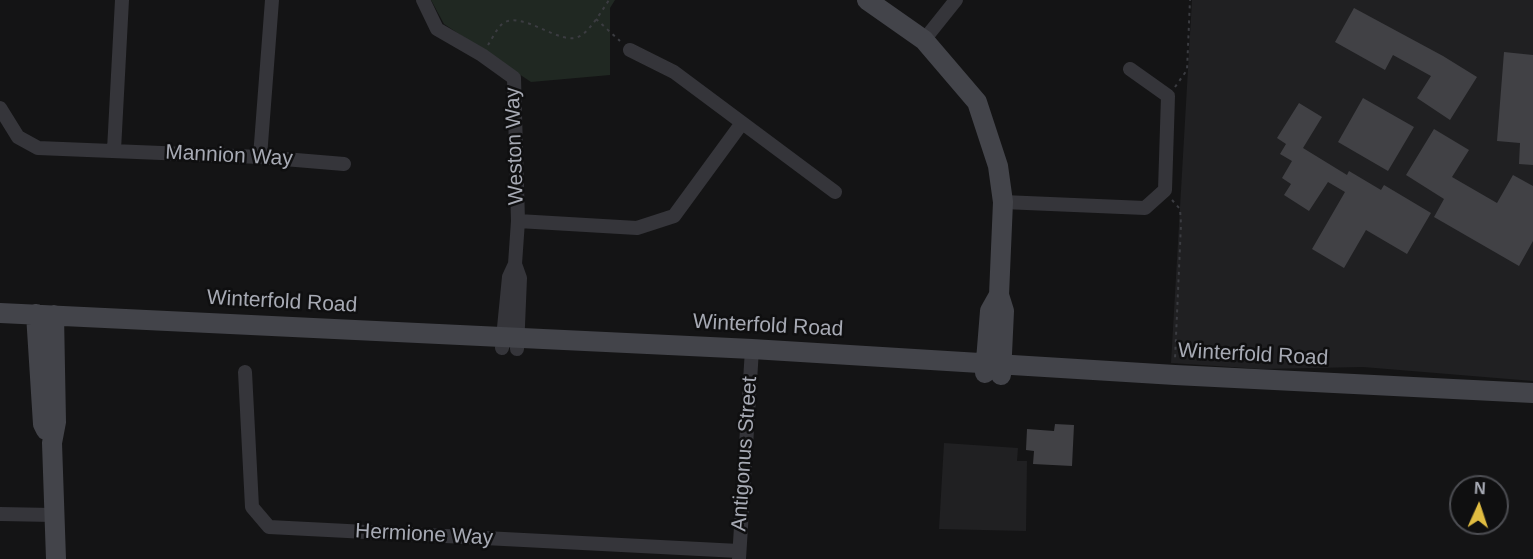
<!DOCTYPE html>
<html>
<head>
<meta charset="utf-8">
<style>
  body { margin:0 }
  #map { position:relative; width:1533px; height:559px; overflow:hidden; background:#141415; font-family:Helvetica,sans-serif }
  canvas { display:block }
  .north { position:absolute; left:1449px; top:475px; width:60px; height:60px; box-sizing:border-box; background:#0f0f10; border:2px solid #4c4d52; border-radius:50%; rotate:3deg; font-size:16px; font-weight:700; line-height:24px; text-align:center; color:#a7aab4 }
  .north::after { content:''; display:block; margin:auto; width:21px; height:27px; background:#e0bc41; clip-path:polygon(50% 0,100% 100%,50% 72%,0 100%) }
</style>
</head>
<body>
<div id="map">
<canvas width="1533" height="559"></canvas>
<div class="north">N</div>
</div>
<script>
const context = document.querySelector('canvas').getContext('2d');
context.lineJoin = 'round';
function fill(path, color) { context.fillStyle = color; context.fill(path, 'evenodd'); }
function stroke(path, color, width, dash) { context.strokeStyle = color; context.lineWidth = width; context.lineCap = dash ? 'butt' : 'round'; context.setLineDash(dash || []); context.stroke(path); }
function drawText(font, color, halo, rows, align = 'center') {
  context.font = font + ' Helvetica,sans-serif'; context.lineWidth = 5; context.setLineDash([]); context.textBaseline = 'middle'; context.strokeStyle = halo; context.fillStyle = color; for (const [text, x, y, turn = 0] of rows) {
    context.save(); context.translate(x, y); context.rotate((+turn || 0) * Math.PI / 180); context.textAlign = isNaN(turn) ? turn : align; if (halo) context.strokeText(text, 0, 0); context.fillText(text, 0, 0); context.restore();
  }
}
fill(new Path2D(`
  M1192 0H1533V381L1363 367 1261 369 1171 363Z
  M944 443 1018 448 1017 461H1027L1026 531 939 529Z`), '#202022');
fill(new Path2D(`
  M431 0H615L610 8V75L531 82 444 24Z`), '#202822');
fill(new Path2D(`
  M1354 8 1443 56 1477 77 1450 120 1417 98 1431 76 1393 55 1385 70 1335 42Z
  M1504 52 1533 55V165L1519 164 1520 143 1497 141Z
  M1363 98 1414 127 1388 171 1338 142Z
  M1299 103 1322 117 1303 148 1347 175 1349 171 1381 190 1384 185 1431 213 1407 254 1366 230 1344 268 1312 249 1345 192 1328 182 1309 211 1284 195 1291 184 1282 178 1292 161 1280 154 1286 144 1277 138Z
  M1434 129 1469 150 1452 177 1497 203 1513 175 1533 186V241L1519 266 1434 217 1444 199 1406 175Z
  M1055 424 1074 425 1072 466 1033 464 1034 451 1026 450 1027 429 1054 431Z`), '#414145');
stroke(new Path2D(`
  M596 19 620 41
  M488 45C492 39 496 30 501 25 520 7 561 48 580 36 590 31 603 9 609 0
  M1175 87 1187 70 1190 0
  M1172 200 1180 209 1181 224 1175 359`), '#3b3c41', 2, [3, 4.5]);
stroke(new Path2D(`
  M423 0 437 29 482 55 514 78 518 221 515 264 509 277 502 348
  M924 40 956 0
  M630 50 674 72 835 192
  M0 108 18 137 38 148 260 157 344 164
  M114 150 122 0
  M260 157 272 0
  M1003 202 1145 208 1165 190 1168 96 1130 69
  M518 221 637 228 674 216 742 123
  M515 264 520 278 517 349
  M245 372 252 507 269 527 739 551
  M0 514 53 515
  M739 559 752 349`), '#35353a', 14);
stroke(new Path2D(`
  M867 0 924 40 977 102 998 166 1003 202 999 295 1004 311 1001 375
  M0 313 752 349 1175 375 1533 393
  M36 314 43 424 46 430
  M54 315 56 422 52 443 56 559
  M985 373 990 311 999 295`), '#43444a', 20);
drawText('21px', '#a7aab4', '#0f0f10', [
  ["Weston Way",515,146,-92],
  ["Mannion Way",229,156,3],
  ["Winterfold Road",282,302,3],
  ["Winterfold Road",768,326,3],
  ["Winterfold Road",1253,355,3],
  ["Antigonus Street",745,454,-86],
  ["Hermione Way",424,535,3]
]);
</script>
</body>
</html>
